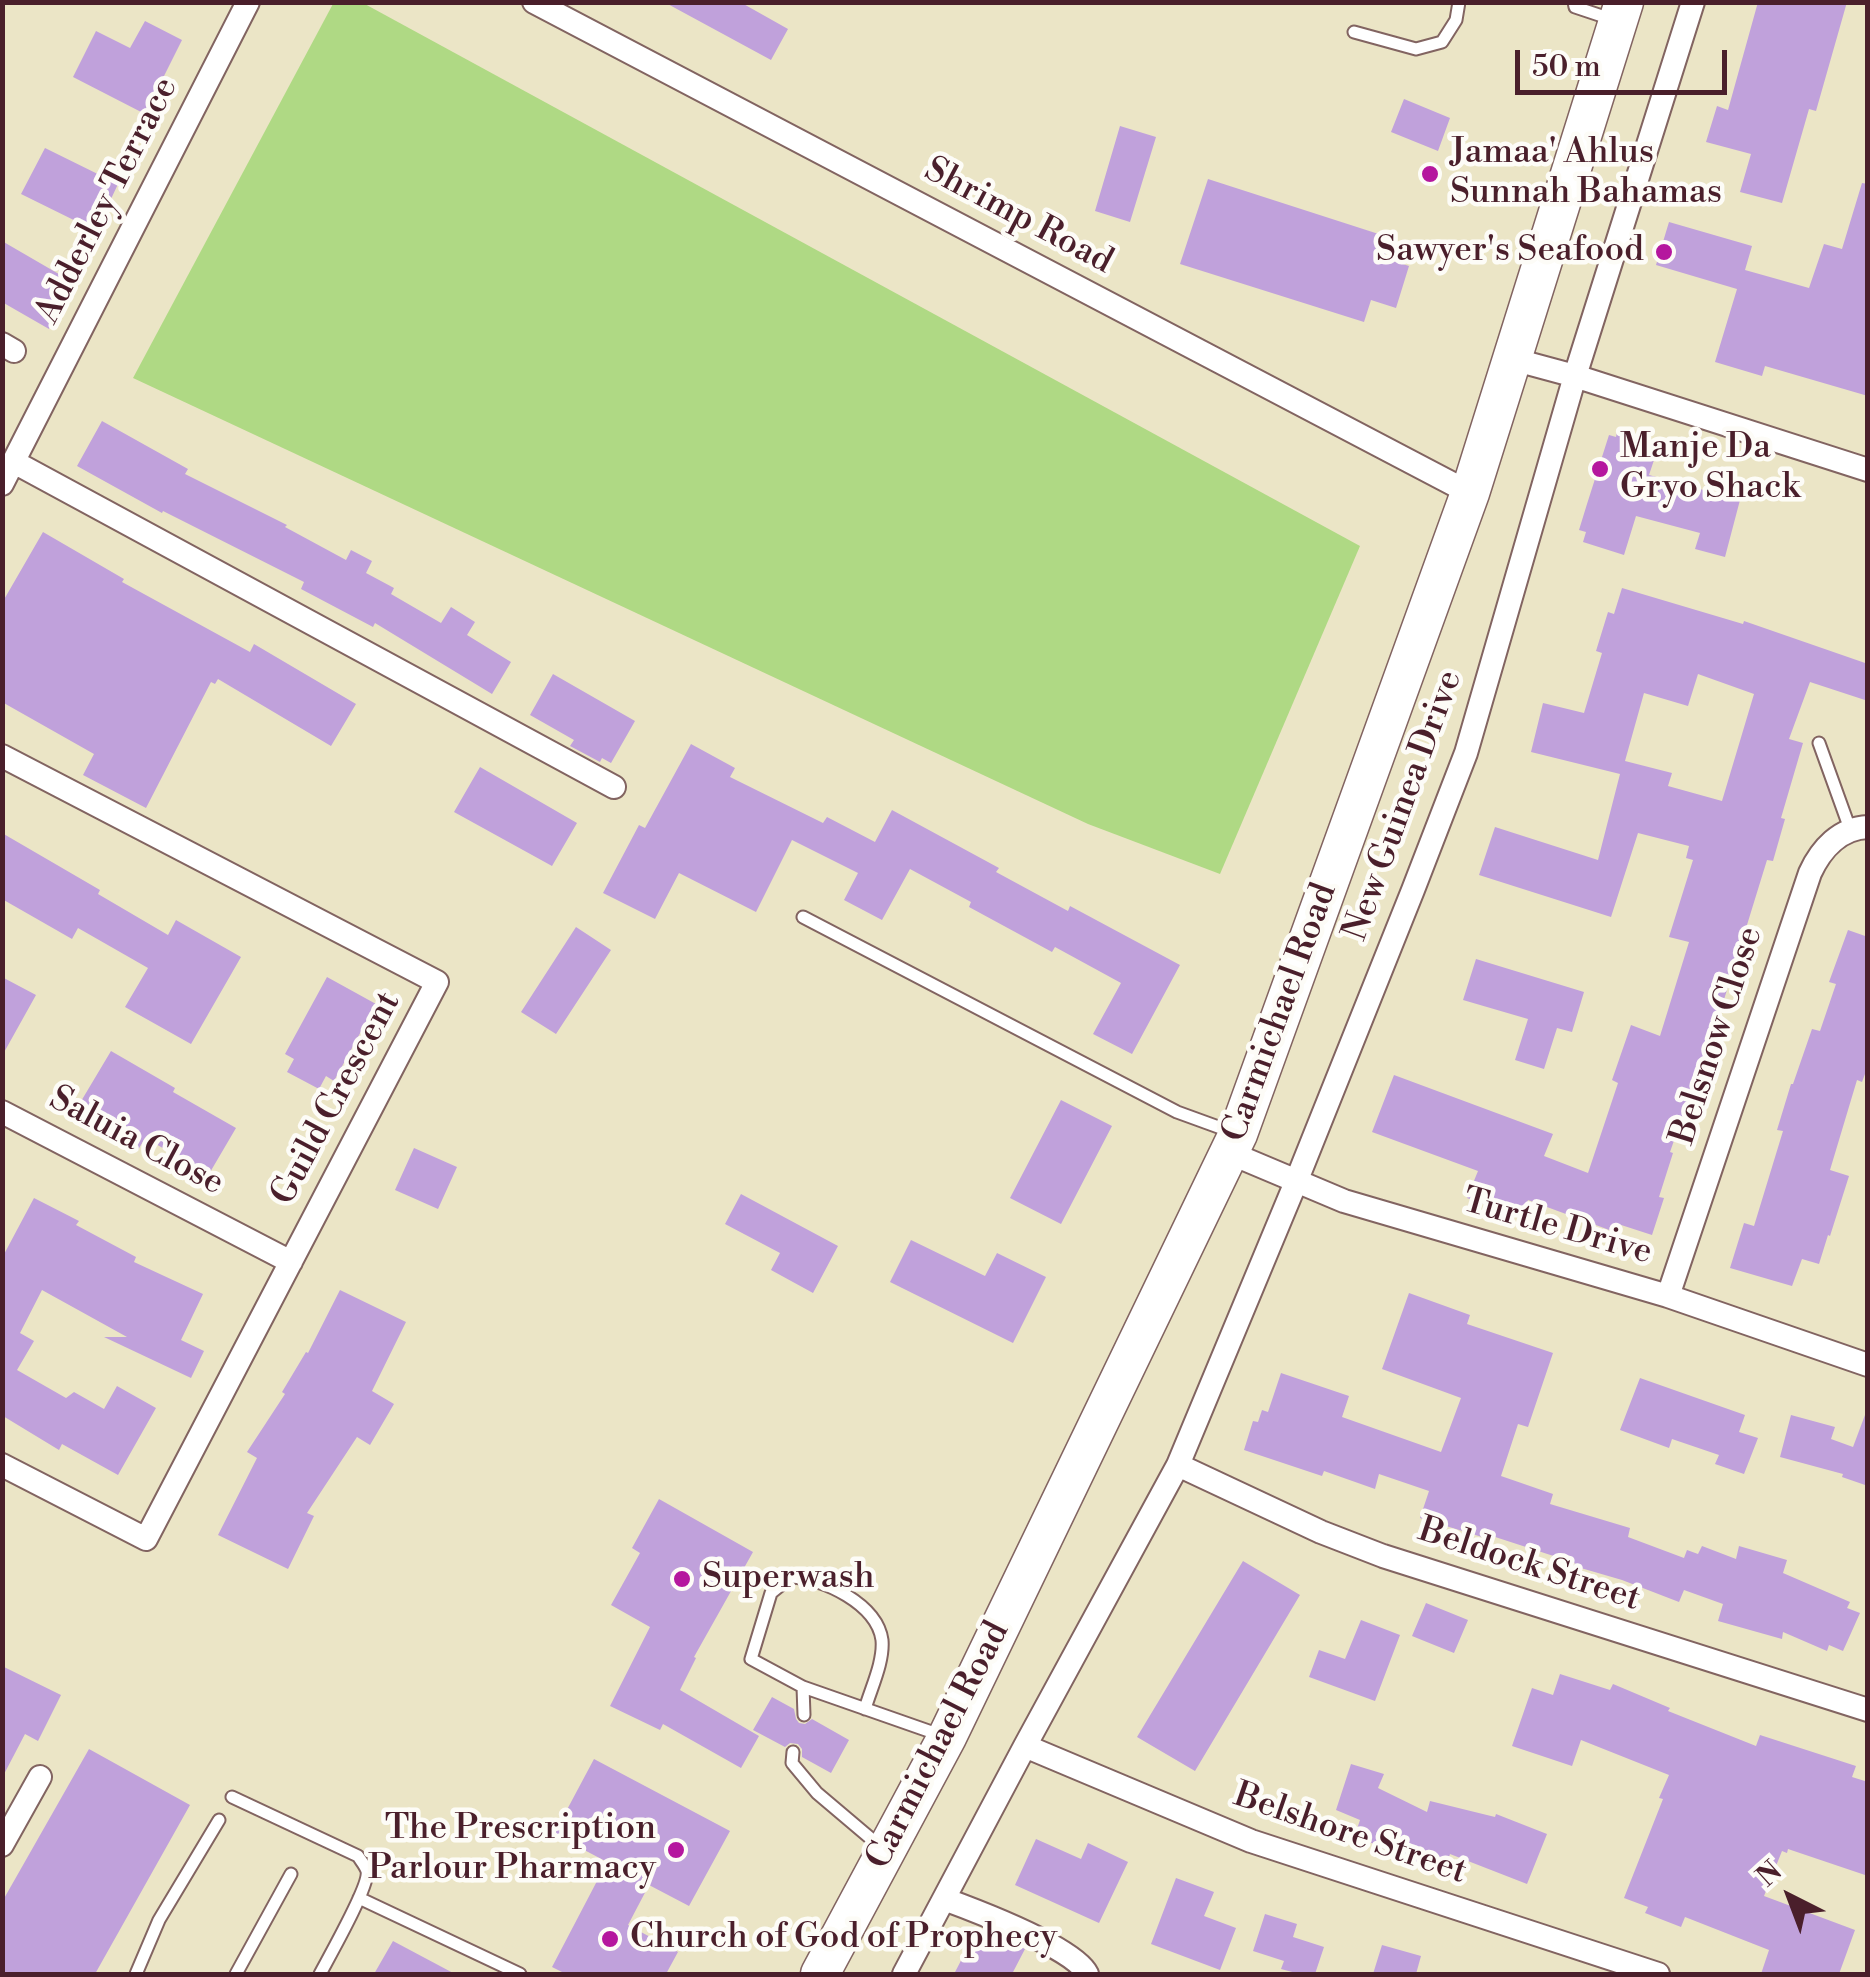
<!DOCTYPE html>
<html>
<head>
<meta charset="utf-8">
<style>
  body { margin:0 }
  #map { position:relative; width:1870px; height:1977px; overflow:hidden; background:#ebe5c6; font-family:"Libre Bodoni",serif }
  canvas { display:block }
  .frame { position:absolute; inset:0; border:5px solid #4a1f2b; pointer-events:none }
  .north { position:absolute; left:1740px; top:1847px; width:100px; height:100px; -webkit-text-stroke:8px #fdfcf7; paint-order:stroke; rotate:318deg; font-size:28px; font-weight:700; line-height:40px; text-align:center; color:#4a1f2b }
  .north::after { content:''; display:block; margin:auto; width:35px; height:45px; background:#4a1f2b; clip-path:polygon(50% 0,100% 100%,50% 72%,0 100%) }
  .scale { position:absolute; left:1515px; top:50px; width:212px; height:45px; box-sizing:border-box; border:5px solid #4a1f2b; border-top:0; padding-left:12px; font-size:30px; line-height:35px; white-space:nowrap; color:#4a1f2b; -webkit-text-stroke:8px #fdfcf7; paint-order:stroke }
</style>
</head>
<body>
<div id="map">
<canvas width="1870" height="1977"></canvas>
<div class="frame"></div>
<div class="north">N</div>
<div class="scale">50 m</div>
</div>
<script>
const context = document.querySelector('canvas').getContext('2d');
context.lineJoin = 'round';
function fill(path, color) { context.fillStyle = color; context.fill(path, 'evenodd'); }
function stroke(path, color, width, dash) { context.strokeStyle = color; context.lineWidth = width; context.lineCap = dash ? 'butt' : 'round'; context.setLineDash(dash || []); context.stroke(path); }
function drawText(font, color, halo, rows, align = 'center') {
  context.font = font + ' "Libre Bodoni",serif'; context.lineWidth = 9; context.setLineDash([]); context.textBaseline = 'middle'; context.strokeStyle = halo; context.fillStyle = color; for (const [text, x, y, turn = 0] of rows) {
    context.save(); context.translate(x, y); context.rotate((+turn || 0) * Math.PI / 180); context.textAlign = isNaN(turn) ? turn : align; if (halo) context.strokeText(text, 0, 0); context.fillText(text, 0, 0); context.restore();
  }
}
fill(new Path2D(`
  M334 2 363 3 1360 546 1220 874 1088 824 133 378Z`), '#afd984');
fill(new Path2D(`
  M664 2H740L788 29 771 60Z
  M1758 2H1847L1816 111 1809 109 1782 203 1740 192 1751 154 1706 142 1717 106 1728 110Z
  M145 21 182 40 145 114 73 77 96 31 130 48Z
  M1404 99 1450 118 1438 151 1391 132Z
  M1120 126 1156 137 1130 222 1095 211Z
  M45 148 118 184 96 231 21 194Z
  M1208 179 1391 238 1384 258 1409 266 1396 308 1371 300 1364 322 1180 264Z
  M1862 183 1868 184V396L1765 366 1762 376 1715 362 1737 289 1656 265 1669 222 1752 246 1745 270 1809 288 1824 244 1842 249Z
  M2 241 76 284 49 329 2 302Z
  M102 421 188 469 185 474 287 525 285 527 346 560 351 550 372 561 366 573 394 588 391 594 441 623 451 607 475 622 467 635 511 662 492 694 375 623 373 627 301 589 304 582 163 511 162 513 77 466Z
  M1617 432 1659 445 1649 475 1740 500 1725 557 1695 549 1700 533 1636 516 1624 555 1583 542 1586 532 1579 530 1587 504 1609 435 1616 437Z
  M43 532 124 579 122 582 250 652 254 644 356 704 331 746 218 679 215 684 211 682 146 808 83 775 94 754 2 702V603Z
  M1622 588 1743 624 1744 621 1868 664V701L1810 682 1789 739 1803 743 1781 818 1785 819 1773 861 1767 860 1714 1032H1712L1670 1152 1673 1153 1659 1197 1664 1198 1652 1235 1615 1223 1612 1231 1528 1200 1521 1218 1467 1198 1478 1171 1372 1132 1394 1075 1553 1134 1544 1156 1588 1173 1618 1083 1612 1080 1631 1025 1660 1036 1689 942 1669 937 1693 860 1686 858 1689 846 1638 833 1611 917 1479 875 1495 827 1598 860 1620 774 1531 752 1543 703 1584 713 1602 653 1596 651 1608 612 1614 614ZM1698 674 1754 694 1722 801 1668 786 1672 773 1625 761 1644 693 1688 706Z
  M553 674 635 721 611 763 602 758 600 762 570 746 574 740 530 715Z
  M691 744 735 768 730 777 823 823 827 817 875 842 892 810 999 868 996 872 1068 911 1070 906 1180 965 1132 1054 1093 1034 1121 983 1055 947 1052 952 969 907 971 902 910 869 882 920 844 900 858 873 792 840 756 912 679 873 655 919 603 893 639 825 645 828Z
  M480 767 577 823 552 866 454 812Z
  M2 833 100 890 98 894 168 935 176 920 241 957 191 1044 125 1007 148 968 78 928 72 939 2 899Z
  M576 927 611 950 556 1034 521 1012Z
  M1848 930 1868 937V1066L1862 1082 1857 1080 1830 1170 1849 1176 1830 1236 1828 1235 1819 1264 1802 1259 1792 1286 1730 1268 1744 1223 1754 1226 1783 1131 1777 1130 1791 1084H1793L1812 1029 1820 1031 1836 984 1829 982Z
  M1476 959 1584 992 1572 1032 1557 1028 1544 1069 1515 1060 1528 1019 1463 1000Z
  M2 977 36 995 2 1056Z
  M327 977 376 1004 334 1081 326 1076 319 1089 287 1072 294 1059 285 1054Z
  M111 1051 175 1088 173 1092 236 1128 209 1174 145 1138 138 1150 74 1113Z
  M1061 1100 1112 1126 1061 1224 1010 1198Z
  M414 1148 457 1167 438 1209 395 1190Z
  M741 1194 838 1246 813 1293 771 1270 780 1253 725 1224Z
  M34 1198 79 1221 76 1225 136 1257 134 1262 203 1294 181 1340 204 1351 191 1378 104 1337H127L42 1290 20 1333 34 1341 17 1370 66 1398 74 1392 104 1409 117 1386 156 1408 118 1475 62 1444 59 1450 3 1416 2 1258Z
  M911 1240 985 1276 997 1253 1046 1277 1013 1343 890 1282Z
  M340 1290 406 1322 372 1391 394 1404 370 1445 357 1437 307 1513 314 1516 288 1569 218 1535 257 1458 247 1452 285 1394 282 1392 306 1352 308 1353Z
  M1409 1293 1470 1315 1467 1324 1553 1353 1528 1427 1518 1424 1501 1476 1553 1494 1550 1504 1630 1528 1628 1537 1684 1558 1687 1550 1698 1554 1702 1546 1736 1559 1739 1546 1787 1560 1783 1573 1850 1602 1847 1608 1860 1613 1843 1651 1829 1645 1827 1651 1783 1632 1782 1639 1718 1621 1723 1604 1684 1590 1679 1602 1622 1580 1574 1566 1575 1563 1483 1533 1482 1537 1420 1518 1429 1491 1379 1474 1375 1489 1324 1471 1322 1476 1244 1450 1253 1421 1258 1422 1262 1410 1268 1412 1281 1373 1349 1396 1342 1417 1441 1452 1461 1398 1382 1369Z
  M1640 1378 1745 1415 1739 1432 1758 1438 1744 1474 1715 1464 1719 1455 1672 1439 1669 1448 1620 1430Z
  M1791 1415 1835 1427 1831 1439 1853 1447 1865 1415 1868 1416V1486L1842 1477 1843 1474 1780 1457Z
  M659 1499 753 1552 694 1657 696 1658 680 1690 759 1736 741 1768 663 1724 660 1730 610 1706 650 1627 611 1605 640 1553 632 1548Z
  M1243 1561 1300 1595 1195 1771 1137 1737Z
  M1426 1603 1468 1620 1454 1653 1412 1636Z
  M1361 1620 1400 1635 1375 1701 1309 1677 1319 1650 1345 1659Z
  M2 1666 61 1695 38 1741 25 1734 2 1778Z
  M1560 1674 1610 1690 1613 1684 1670 1708 1668 1711 1756 1746 1760 1735 1856 1766 1852 1777 1868 1782V1876L1788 1849 1787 1853 1782 1851 1764 1896 1855 1930 1839 1974H1761L1769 1950 1685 1917 1681 1927 1645 1913 1648 1907 1624 1898 1663 1799 1659 1798 1669 1775 1581 1740 1572 1766 1512 1746 1532 1688 1553 1695Z
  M772 1697 794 1709 796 1719 799 1723 805 1724 812 1719 849 1740 831 1773 802 1757V1749L798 1744 790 1743 785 1747 753 1730Z
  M89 1749 190 1805 95 1974H2V1902Z
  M594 1759 730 1831 689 1906 649 1885 628 1925 678 1952 666 1974H566L552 1967 607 1862 554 1834Z
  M1351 1764 1384 1774 1378 1788 1427 1812 1430 1801 1495 1817 1496 1814 1547 1834 1527 1884 1450 1854 1443 1875 1410 1864 1411 1862 1355 1835 1360 1820 1336 1810Z
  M1036 1839 1081 1859 1088 1843 1128 1862 1099 1923 1015 1885Z
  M1176 1878 1214 1892 1204 1916 1236 1928 1220 1970 1151 1944Z
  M1265 1914 1297 1924 1293 1937 1324 1947 1315 1974H1300L1281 1969 1284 1961 1253 1951Z
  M978 1928 1025 1949 1012 1974H954Z
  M393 1941 455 1974H374Z
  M1382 1945 1421 1956 1416 1974H1373Z`), '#c0a1db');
const lane = new Path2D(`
  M1574 2 1575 7 1614 20
  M1354 32 1416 49 1442 42 1456 20 1459 2
  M1819 743 1850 829
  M803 917 1177 1112 1232 1132
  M803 1687 804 1715
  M865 1709C871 1688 884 1662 882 1640 877 1604 823 1578 791 1577L771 1593 751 1659 803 1687 943 1736
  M793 1752 792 1763 817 1793 882 1848
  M232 1797 358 1856C361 1861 365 1865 367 1871 370 1885 329 1957 320 1974
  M359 1898 520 1974
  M136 1974 159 1920 219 1820
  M236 1974 291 1874`);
const street = new Path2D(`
  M534 2 1470 493
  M2 344 14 351
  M1512 359 1575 376 1868 470
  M14 462 614 787
  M2 484 248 2
  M2 756 437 982 146 1539 2 1465
  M2 1112 291 1262
  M1230 1153 1344 1201 1668 1296 1868 1365
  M1668 1296 1810 873C1821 849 1840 828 1868 827
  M1178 1465 1321 1532 1383 1556 1868 1710
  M1025 1746 1251 1841 1658 1974
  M2 1845 40 1777
  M944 1899C974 1910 1075 1948 1087 1974
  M904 1974 1025 1746 1178 1465 1296 1182 1413 890 1466 753 1575 376 1693 2`);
const primary = new Path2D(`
  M820 1974 947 1737 1238 1134 1470 493 1624 2`);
stroke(lane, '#826461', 15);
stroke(street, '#826461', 26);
stroke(primary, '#826461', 41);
stroke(lane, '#fff', 11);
stroke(street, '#fff', 22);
stroke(primary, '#fff', 38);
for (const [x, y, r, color] of [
  [1430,174,10,"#b5179e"],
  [1664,252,10,"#b5179e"],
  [1600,469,10,"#b5179e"],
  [682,1579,10,"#b5179e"],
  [676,1850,10,"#b5179e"],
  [610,1939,10,"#b5179e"]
]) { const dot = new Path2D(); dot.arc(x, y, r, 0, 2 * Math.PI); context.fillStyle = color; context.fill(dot); stroke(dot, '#fdfcf7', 4); }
drawText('35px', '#4a1f2b', '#fdfcf7', [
  ["Jamaa' Ahlus",1450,154],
  ["Sunnah Bahamas",1450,194],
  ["Sawyer's Seafood",1644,252,"right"],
  ["Manje Da",1620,449],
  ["Gryo Shack",1620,489],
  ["Superwash",702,1579],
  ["The Prescription",656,1830,"right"],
  ["Parlour Pharmacy",656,1870,"right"],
  ["Church of God of Prophecy",630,1939]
], 'left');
drawText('35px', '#4a1f2b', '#fdfcf7', [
  ["Adderley Terrace",108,201,-63],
  ["Shrimp Road",1018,217,28],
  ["New Guinea Drive",1404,806,-70],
  ["Carmichael Road",1281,1013,-70],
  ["Belsnow Close",1718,1036,-72],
  ["Guild Crescent",337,1099,-62],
  ["Saluia Close",136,1142,28],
  ["Turtle Drive",1557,1228,16],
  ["Beldock Street",1529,1566,18],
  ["Carmichael Road",939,1746,-63],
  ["Belshore Street",1350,1835,19]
]);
</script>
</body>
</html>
